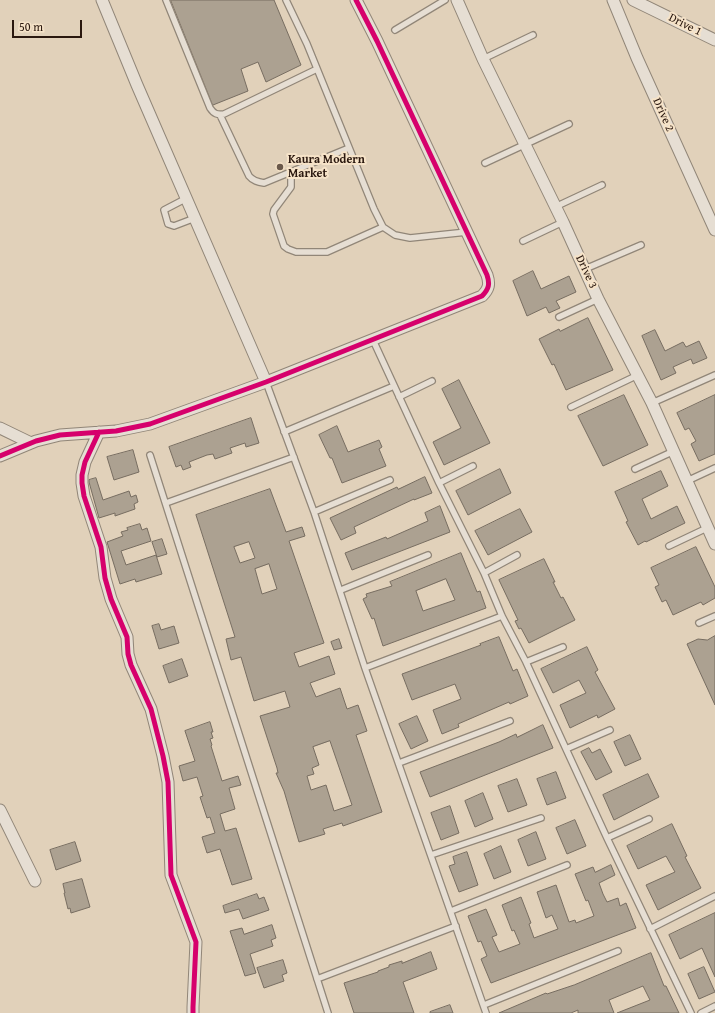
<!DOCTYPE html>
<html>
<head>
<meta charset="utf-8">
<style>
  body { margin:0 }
  #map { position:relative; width:715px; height:1013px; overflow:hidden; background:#e1d1ba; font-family:"Gentium Book Plus",serif }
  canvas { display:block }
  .scale { position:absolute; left:12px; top:20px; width:70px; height:18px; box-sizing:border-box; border:2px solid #2a180f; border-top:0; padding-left:5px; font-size:12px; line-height:14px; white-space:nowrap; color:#2a180f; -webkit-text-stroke:3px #f6e3c8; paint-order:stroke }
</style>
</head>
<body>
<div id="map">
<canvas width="715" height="1013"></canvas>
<div class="scale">50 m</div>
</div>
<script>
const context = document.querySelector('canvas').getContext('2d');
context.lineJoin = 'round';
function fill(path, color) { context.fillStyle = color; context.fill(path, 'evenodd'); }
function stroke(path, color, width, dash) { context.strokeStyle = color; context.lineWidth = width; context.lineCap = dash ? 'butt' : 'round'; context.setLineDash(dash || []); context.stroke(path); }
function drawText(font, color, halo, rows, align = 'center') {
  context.font = font + ' "Gentium Book Plus",serif'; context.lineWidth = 4; context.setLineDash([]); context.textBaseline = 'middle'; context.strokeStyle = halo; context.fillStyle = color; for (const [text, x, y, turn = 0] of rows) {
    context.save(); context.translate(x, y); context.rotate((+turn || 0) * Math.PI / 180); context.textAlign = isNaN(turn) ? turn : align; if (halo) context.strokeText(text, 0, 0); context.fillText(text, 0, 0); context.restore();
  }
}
const building = new Path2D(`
  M171 0H274L301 65 266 82 258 62 241 69 248 91 213 105Z
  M533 271 541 289 569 276 576 292 556 301 560 308 549 313 546 307 527 316 513 281Z
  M588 318 613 370 566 390 554 364 552 365 539 339 559 329 560 331Z
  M655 330 665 351 683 342 686 347 699 341 707 358 693 364 691 359 673 367 676 373 661 380 642 336Z
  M459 380 490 443 444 465 433 442 461 428 442 389Z
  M624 395 648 445 603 466 578 416Z
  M715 395V454L699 461 691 444 696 441 689 428 685 430 677 413Z
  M251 418 259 443 246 447 245 443 230 448 232 453 215 459 213 454 207 455 189 462 191 467 183 470 181 465 176 467 169 447Z
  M337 426 348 452 379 440 382 447 379 449 386 466 342 483 332 458H330L319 435Z
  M133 450 139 472 114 480 107 457Z
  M500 469 511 493 468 515 456 491Z
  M661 471 668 486 642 499 651 519 677 506 685 523 646 542 645 541 638 545 626 522 628 521 615 492Z
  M425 477 432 493 414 500V499L354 527 356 533 341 540 330 518 397 487 398 489Z
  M96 478 103 500 129 491 131 497 136 495 138 502 134 504 135 509 115 516V513L99 518 89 482V480Z
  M270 489 286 532 302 527 305 536 289 541 324 643 294 653 299 667 329 656 335 674 310 683 316 697 340 688 347 709 358 705 367 731 356 735 382 812 343 826 342 823 323 829 325 834 299 842 284 791 276 773H278L277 768 260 716 290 707 285 691 254 701 241 657 231 660 226 639 235 637 196 515ZM249 542 255 558 240 563 234 547ZM269 564 277 589 262 594 255 569ZM330 741 352 805 334 811 326 785 311 790 307 776 314 774 312 768 319 765 313 747Z
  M440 506 450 532 352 570 345 553 386 537 387 539 428 521 425 513Z
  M520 509 532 532 488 555 475 531Z
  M140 524 142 530 147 528 151 541 121 551 126 565 156 555 162 574 136 582 135 579 120 584 107 542 123 536 121 532 128 530 127 528Z
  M162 539 167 554 157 557 152 542Z
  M696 547 715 587V598L703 605 701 602 673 615 666 600 662 602 655 587 659 585 651 568Z
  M461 553 477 592 480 591 486 608 383 646 374 618 372 619 363 599 367 597 366 594 392 586 390 582ZM446 579 455 600 423 611 416 591Z
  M544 559 555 582H553L561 598 563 597 575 620 529 643 521 628 519 629 515 621 518 620 499 580Z
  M159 624 161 630 174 626 179 643 159 649 152 626Z
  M715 636V705L687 644 698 639 707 640Z
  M499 637 513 671 517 669 528 696 510 704 509 702 458 724 459 727 442 734 433 710 461 699 455 684 412 700 402 674 481 645 480 644Z
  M339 639 342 648 334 650 331 642Z
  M587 647 598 670 595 672 615 709 598 718 597 715 570 728 560 705 586 693 579 680 553 693 541 669Z
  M182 659 188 676 169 683 163 666Z
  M417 716 428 741 411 749 399 724Z
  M210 722 213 732H211L213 738 210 739 212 745 211 746 222 781 238 776 241 785 229 788 235 809 220 814 225 831 236 828 252 879 232 885 220 849 207 853 202 837 215 833 210 817 207 818 200 797 203 796 197 777 183 781 179 766 195 761 185 731Z
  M543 725 553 748 430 797 420 772 499 742 516 734 517 737Z
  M630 735 641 759 625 766 614 742Z
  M589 748 592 753 600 749 612 772 596 780 581 752Z
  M556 772 566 798 547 805 537 779Z
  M648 774 659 797 614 820 603 795Z
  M517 779 527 805 508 812 498 786Z
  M483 793 493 819 475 827 465 801Z
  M450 806 459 833 441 840 431 813Z
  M575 820 586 846 567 854 556 828Z
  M672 824 687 856 685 857 701 888 658 910 646 885 675 872 666 856 638 869 627 846Z
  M536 832 546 859 528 866 518 840Z
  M75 842 81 861 56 870 50 850Z
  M501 846 511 872 494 879 484 854Z
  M467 852 478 885 459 892 449 866 455 864 453 857Z
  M611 865 615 875 599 883 603 894 607 902 618 898 620 906 626 903 636 928 491 983 481 959 487 956 481 941 478 942 468 916 486 909 497 935 492 937 499 952 520 944 514 930 512 931 502 905 521 897 531 923 529 924 534 938 558 929 552 915 546 918 537 892 556 885 569 922 575 920 576 923 594 916 588 900 586 901 575 874 593 867 595 872Z
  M82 879 90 907 71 913 70 908 68 909 64 893H65L63 884Z
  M257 894 259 899 264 897 269 910 243 919 239 909 225 913 223 906Z
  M715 913V977L702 948 680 959 669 935Z
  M272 925 276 938 271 940 273 946 250 954 256 973 245 976 230 931 242 928 244 934Z
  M431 952 437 969 403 982 414 1013H354L344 983 378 972V971L389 967V965L402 961V963Z
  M651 953 664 986H666L679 1013H617L650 1000 643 986 609 1000 614 1013H578V1010L571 1013H499L546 993 547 994 574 985Z
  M283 960 287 973 282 975 284 981 264 988 257 968Z
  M704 967 715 992 699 999 688 974Z
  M450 1005 453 1013H430V1012Z`);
fill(building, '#aca191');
stroke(building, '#776d61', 1);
const lane = new Path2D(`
  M166 0 210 108C214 114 217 115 224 114L317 69
  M286 0 307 44 374 209 383 227 395 235 410 238 467 232
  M395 30 445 0
  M483 59 533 35
  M220 115 249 176C253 181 258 182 264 183L349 148
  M485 163 569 124
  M291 172V187L274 210 273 214 284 246 288 249 296 252H327L383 227
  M187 198 164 210 168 224 174 226 195 218
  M555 207 602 185
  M523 241 563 222
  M585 269 641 245
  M559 317 598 299
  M373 340 439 483 484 573 502 616 526 662 607 838 691 1013
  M266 382 314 512 365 668 486 1013
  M399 397 432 381
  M652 403 715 375
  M571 407 638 375
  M284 432 394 386
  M150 455 328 1013
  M635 469 674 451
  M687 481 715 468
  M439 483 473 466
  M166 503 294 457
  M314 512 390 480
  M669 546 707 528
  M484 573 517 555
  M341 590 428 555
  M699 623 715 616
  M526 662 563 647
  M365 668 502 616
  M566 749 610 730
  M399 763 510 721
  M607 838 649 819
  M431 855 541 818
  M451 911 567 865
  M650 929 715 896
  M317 979 456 926
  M484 1005 618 951
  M701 1013 715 1006`);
const street = new Path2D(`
  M102 0 137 85 266 382
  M457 0 483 59 563 222 598 299 652 403 715 544
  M613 0 637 58 715 230
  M633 0 715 40
  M0 428 31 443
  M99 432 85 462 82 475V483L84 496 101 547 105 578 111 599 127 637 128 654 131 665 151 709 163 756 168 782 171 875 196 942 193 1007V1013
  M0 456 36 441 60 435 116 431 150 424 266 382 482 296C489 289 490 284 487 275L377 41 356 0
  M0 810 35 881`);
stroke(lane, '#918678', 8);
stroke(street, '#918678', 13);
stroke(lane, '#e6ded3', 5.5);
stroke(street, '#e6ded3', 11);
stroke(new Path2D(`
  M99 432 85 462 82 475V483L84 496 101 547 105 578 111 599 127 637 128 654 131 665 151 709 163 756 168 782 171 875 196 942 193 1007V1013
  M0 456 36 441 60 435 116 431 150 424 266 382 482 296C489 289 490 284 487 275L377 41 356 0`), '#d6006c', 5);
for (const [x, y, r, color] of [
  [280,167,4,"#6a594b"]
]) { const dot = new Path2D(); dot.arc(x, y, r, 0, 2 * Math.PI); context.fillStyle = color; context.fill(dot); stroke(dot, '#f6e3c8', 1.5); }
drawText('12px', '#2a180f', '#f6e3c8', [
  ["Drive 1",685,25,27],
  ["Drive 2",663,115,66],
  ["Drive 3",586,272,65]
]);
drawText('bold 12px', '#2a180f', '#f6e3c8', [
  ["Kaura Modern",288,160],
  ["Market",288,174]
], 'left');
</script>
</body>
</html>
